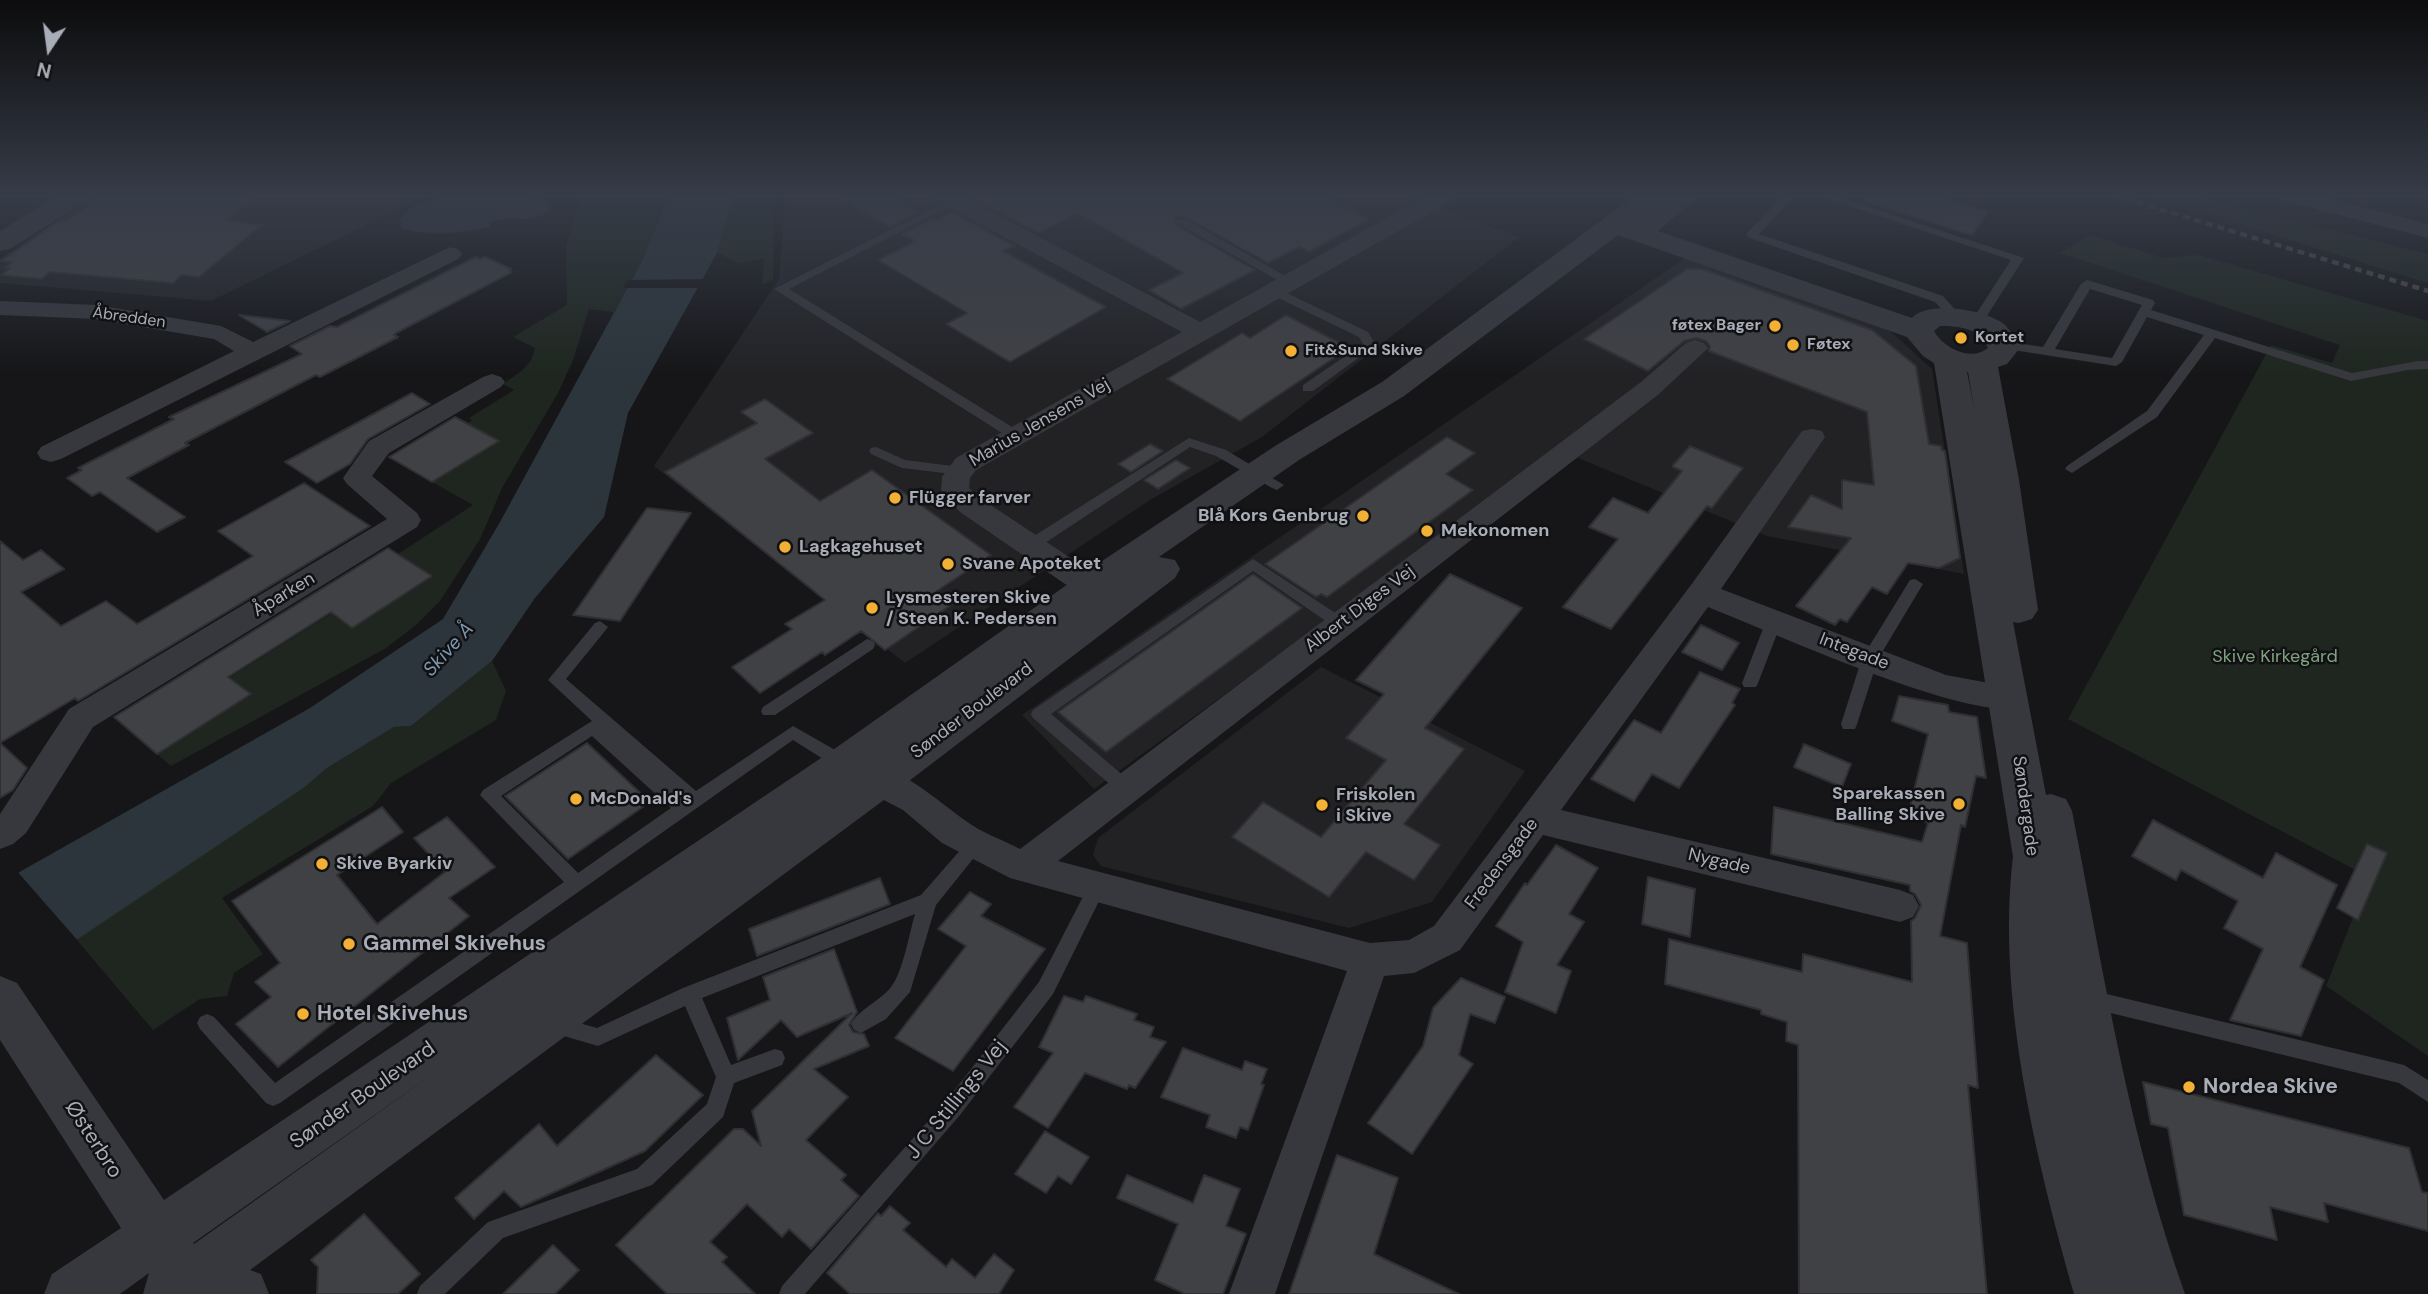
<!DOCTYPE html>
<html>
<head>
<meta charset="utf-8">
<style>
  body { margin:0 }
  #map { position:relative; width:2428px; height:1294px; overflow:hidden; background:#161618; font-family:"DM Sans",sans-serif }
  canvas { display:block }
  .north { position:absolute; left:14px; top:14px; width:70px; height:70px; -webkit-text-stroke:5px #111113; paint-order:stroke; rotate:193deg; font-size:19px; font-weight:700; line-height:28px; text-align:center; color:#a8adb8 }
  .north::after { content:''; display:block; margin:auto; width:24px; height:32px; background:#a8adb8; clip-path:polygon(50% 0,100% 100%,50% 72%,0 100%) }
</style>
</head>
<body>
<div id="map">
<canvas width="2428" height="1294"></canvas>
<div class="north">N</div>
</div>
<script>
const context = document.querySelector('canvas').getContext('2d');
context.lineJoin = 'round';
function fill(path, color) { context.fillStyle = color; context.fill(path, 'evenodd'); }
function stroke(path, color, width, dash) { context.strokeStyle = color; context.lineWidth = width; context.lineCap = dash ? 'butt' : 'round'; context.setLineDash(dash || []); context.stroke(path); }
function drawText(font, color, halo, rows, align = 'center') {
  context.font = font + ' "DM Sans",sans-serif'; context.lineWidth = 5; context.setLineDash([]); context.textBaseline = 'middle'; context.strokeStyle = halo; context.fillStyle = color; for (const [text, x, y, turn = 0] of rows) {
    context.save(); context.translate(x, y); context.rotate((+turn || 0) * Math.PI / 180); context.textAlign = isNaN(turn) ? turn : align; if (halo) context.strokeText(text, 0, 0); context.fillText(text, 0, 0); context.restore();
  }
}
fill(new Path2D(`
  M94 195H427L211 301 0 283V259Z
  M785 195H1404L1519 237 1262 437 1150 500 905 663 654 466 779 279Z
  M1685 258 1889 330 1932 369 1964 574 1767 536 1561 451 1094 789 1022 715Z
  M1321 667 1525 771 1432 902 1349 928 1101 866 1093 855 1098 838Z`), '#222225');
fill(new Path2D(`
  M582 195H669L641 263 614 312 589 309 573 360 558 393 502 488 480 539 440 601 416 625 386 648 171 766 157 754 250 695 229 678 332 613 352 627 431 577 398 554 473 505 432 482 498 442 467 424 472 420 469 418 514 390 503 384C517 374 532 367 535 348L513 337 567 305 566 245Z
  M733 195H774L773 280 762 285 764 259 738 263 717 252Z
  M2144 195H2189L2428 254V283Z
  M2091 235 2163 258 2198 255 2428 321V1056L2326 986 2369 877 2068 719 2271 345 2332 363 2340 345 2060 253Z
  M492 661 506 691 496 720 391 783 373 806 222 898 263 954 234 973 227 996 200 999 153 1030 76 939 305 787 327 768 394 727 411 726Z`), '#1e261f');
fill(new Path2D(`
  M669 195H733L717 253 628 413 604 517 535 598 492 661 411 726 394 727 327 768 305 787 0 991V883L310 708 443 619 500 522 641 263Z
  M439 197H521L545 200 552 207C535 228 514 213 491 222L489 227C460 233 429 237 401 228L400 219 410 208Z`), '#2c353c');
fill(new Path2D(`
  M706 279 701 288H623L628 280Z
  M16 870 79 942 0 995V879Z`), '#161618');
const building = new Path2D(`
  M102 195H257L227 220 262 225 199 277 182 275 173 283 50 272 42 279 1 275 10 268H4L12 262 1 261 49 228 61 220 67 221Z
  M834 195H889L919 212 890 227Z
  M986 195H1323L1369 219 1309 252 1299 247 1268 263 1186 217H1175L1176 225 1255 270 1181 309 1149 290 1183 273 1078 213 1038 233 976 200Z
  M1865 195H1933L1988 212 1972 235 1864 201Z
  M952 212 1015 246 1003 251 1106 307 1010 362 946 324 967 313 878 260 915 241 902 234 931 219 935 221Z
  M476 257 480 259 485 257 511 269 509 271 512 272 396 333 394 335 398 337 320 377 316 375 185 443 189 445 127 478 185 517 157 532 100 492 92 496 67 478 82 470 78 468 174 419 169 417 302 354 290 346 330 326 337 327Z
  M1687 269H1702L1872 330 1916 366 1929 444 1941 446 1942 450 1945 451 1960 558 1939 568 1908 563 1887 594 1872 587 1847 622 1840 619 1835 625 1796 606 1851 538 1788 527 1811 495 1842 509V480L1874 485 1867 412 1709 351 1710 346 1706 341 1696 338 1684 341 1648 371 1584 339Z
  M239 315 290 321 267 332Z
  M1286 315 1349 348 1240 421 1167 379 1242 333 1250 338Z
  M412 393 430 404 368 439 350 464 317 483 285 462Z
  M765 399 813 433 765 459 820 501 872 470 991 555 937 591 954 603 885 650 861 631 825 655 822 652 760 693 732 667 792 629 785 624 825 600 665 472 757 423 741 412Z
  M455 417 499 441 432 482 389 457Z
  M1447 437 1475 453 1446 474 1473 490 1327 597 1321 594 1316 597 1265 564Z
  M1150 444 1163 451 1131 472 1118 464Z
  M1690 446 1743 468 1712 508 1707 506 1611 629 1563 607 1618 539 1589 527 1613 498 1648 513 1682 471 1673 467V465Z
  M1176 460 1190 468 1158 489 1144 480Z
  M304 483 370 526 78 701 75 698 0 743 27 768 13 790 0 798V541L23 560 41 550 64 569 21 592 61 626 106 601 137 624 253 556 218 531Z
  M647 508 691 513 620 621 573 615Z
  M388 548 432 576 352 628 331 612 228 677 251 694 157 754 114 717Z
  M1253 574 1302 608 1106 752 1058 712Z
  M1450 574 1522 608 1425 728 1464 749 1404 824 1440 845 1414 880 1366 852 1329 897 1232 837 1263 802 1321 837 1386 760 1346 738 1384 694 1356 680Z
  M1701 625 1739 643 1722 670 1682 652Z
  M1700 672 1740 689 1732 703 1735 705 1679 788 1652 774 1634 801 1591 779 1634 720 1661 733Z
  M1899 696 1948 705 1949 712 1977 717 1986 778 1976 776 1965 827 1961 825 1940 936 1967 943 1978 1088 1968 1085 1987 1294H1799L1798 1045 1786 1041 1787 1022 1761 1014V1010L1665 984 1669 939 1802 972 1803 954 1912 982 1911 921 1915 918 1921 905 1915 894 1910 891V885L1771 854 1774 807 1922 842 1928 823 1908 815 1928 734 1892 721Z
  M587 743 650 802 568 859 505 796Z
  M1804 744 1851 764 1842 787 1794 767Z
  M382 807 403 832 337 875 377 924 445 872 414 838 447 817 495 867 449 898 469 916 278 1067 236 1024 271 997 255 982 280 963 232 901Z
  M2153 820 2263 878 2276 853 2337 885 2300 967 2324 980 2301 1036 2230 1020 2263 949 2224 928 2238 901 2181 870 2176 880 2132 856Z
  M2367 844 2387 853 2358 920 2337 908Z
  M1556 845 1598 868 1569 914 1584 922 1557 965 1571 971 1556 1013 1505 992 1523 942 1496 926 1525 883 1527 885Z
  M1648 877 1695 889 1690 937 1642 924Z
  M880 878 890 904 757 956 749 929Z
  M970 892 991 904 981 916 1045 949 953 1071 895 1038 966 946 938 929Z
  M834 949 857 1012 849 1025 853 1032 864 1034 869 1046 814 1069 848 1097 806 1140 846 1175 841 1180 859 1196 811 1249 789 1229 782 1237 747 1204 710 1242 727 1257 722 1262 755 1294H667L616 1245 734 1129H743L761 1146 752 1111 852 1013 797 1037 781 1020 738 1060 727 1018 770 1000 763 977Z
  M1461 978 1505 997 1495 1023 1470 1014 1459 1055 1473 1064 1412 1154 1368 1123 1423 1046 1433 1008Z
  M1064 996 1083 1002 1086 996 1137 1014 1134 1020 1154 1027 1150 1037 1166 1042 1135 1088 1129 1085 1127 1089 1085 1073 1048 1128 1014 1107 1053 1053 1039 1047Z
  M1183 1048 1242 1070 1245 1061 1267 1069 1261 1084 1264 1085 1248 1130 1240 1127 1236 1138 1206 1127 1210 1115 1161 1097Z
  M656 1055 703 1095 645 1151 521 1207 504 1191 474 1219 455 1198 539 1124 557 1146Z
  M2143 1082 2409 1148 2422 1192 2428 1193V1231L2324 1203 2328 1222 2270 1207 2277 1240 2184 1215 2168 1128 2151 1124Z
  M1045 1131 1089 1157 1071 1184 1058 1176 1046 1193 1015 1174Z
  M1337 1155 1398 1178 1374 1254 1459 1294H1289Z
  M1127 1175 1193 1203 1204 1175 1240 1189 1226 1226 1246 1234 1223 1294H1185L1155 1280 1178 1224 1117 1198Z
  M890 1206 910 1223 903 1230 946 1267 952 1259 975 1278 994 1254 1014 1270 999 1294H850L827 1273 878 1213 881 1216Z
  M364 1214 420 1274 398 1294H317L318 1267 311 1260Z
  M553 1245 579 1270 555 1294H503Z`);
fill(building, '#404145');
stroke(building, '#303034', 2);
fill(new Path2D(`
  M1784 195H1796L1759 234 1943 296 1959 314V320H1951L1935 302 1747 237V233Z
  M1815 195H1832L2024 258 1981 325H1973L1971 322 2011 260Z
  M951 199 960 201 789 289 1020 432 1022 435 1020 438H1010L774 289Z
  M1177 219H1185L1296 282 1290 286 1286 285 1177 223Z
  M2087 280 2153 300 2155 303 2151 310 2352 373 2418 361H2428V369L2408 370 2351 381 2215 338 2157 417 2072 473 2065 469 2067 466 2147 411 2204 335 2147 317 2122 362 2116 366 2000 348V342L2004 341 2043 347 2081 284ZM2090 289 2142 305 2112 358 2055 349Z
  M1274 287 1368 332 1376 345 1313 391H1303V385L1363 344 1359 337 1270 294V288Z
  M1189 438 1226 450 1284 485 1277 490 1272 488 1216 456 1190 447 1036 549H1026L1024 545 1026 541Z
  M876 447 905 460 960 467 967 471 960 475 902 468 871 454 869 451 871 448Z
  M1253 559 1346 620 1349 624 1341 630 1336 628 1253 571 1051 714 1132 783 1135 788 1132 793 1126 795 1120 793 1033 718 1031 714 1033 710Z
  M1915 579 1923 584 1878 659 1857 724 1855 729H1843L1841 724 1862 658 1910 580Z
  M1774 615 1782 621 1758 683 1756 687H1744L1742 683 1766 621Z
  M600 621 608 627 605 631 566 679 696 791 793 726 851 759 854 764 851 769H839L793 740 280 1103 273 1106 266 1103 200 1029 197 1023 200 1017 207 1014 214 1017 275 1083 564 882 480 795 483 790 592 721 548 680 595 623ZM592 736 671 808 578 873 501 796Z
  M867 639 873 641 875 645 873 649 775 715H763L761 711 763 707Z
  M976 837 982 839 985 844 936 905 910 992 886 1019 861 1033 854 1030 851 1024C857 1011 881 1000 891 987 903 972 909 934 915 914L702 998 731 1065 775 1049 782 1051 785 1058 782 1065 734 1083 723 1117 652 1185 503 1238 445 1294H417L420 1286 488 1222 637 1169 707 1104 716 1077 685 1006 598 1046 547 1031 544 1025 547 1019 554 1016 597 1028 683 988 921 895 970 839Z
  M1097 879 1103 881 1106 887 1053 994 960 1115 805 1294H779L782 1286 946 1101 1039 982 1091 881Z
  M2090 990 2404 1065 2428 1080V1102L2399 1083 2090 1008 2083 1005 2080 999 2083 993Z`), '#37383d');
fill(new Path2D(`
  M932 195H960L1200 322 1428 195H1456L1453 200 976 470 970 478 969 488 980 498 1125 594 1129 602 1125 610 1114 613 1103 610 960 512 941 491 942 477 956 458 1182 332 935 200Z
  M2278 195H2316L2428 224V238L2281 200Z
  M450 247 458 249 462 254 458 259 61 459 51 462 41 459 37 453 41 447 234 351 214 339 96 319 0 315V301L96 305 221 326 253 342Z
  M1695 340 1704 343 1708 348 1659 394 1058 861 1370 943 1409 940 1434 926 1691 585 1802 431 1812 429 1822 431 1825 437 1721 589 1946 675 2021 689 2025 698 2021 707C1970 723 1767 630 1708 607L1561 810 1900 890 1913 895 1919 906 1913 917 1900 922 1543 835 1460 950 1414 973 1384 976 1275 1294H1229L1347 971 1010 878 942 843 903 810 847 781 842 771 847 761C881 750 939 802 966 821 982 833 1003 840 1020 849L1641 382 1686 343Z
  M492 374 501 377 505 382 501 387 389 453 372 476 417 513 421 520 417 527 93 727 26 833 13 844 0 849V814L69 709 387 519 347 484 343 478 369 441 483 377Z`), '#37383d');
fill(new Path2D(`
  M58 195H90L86 201 10 249 0 251V231Z
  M1636 195H1667L1664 200 1670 195H1700L1658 231 1912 318C1928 300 1988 310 2005 325 2012 332 2016 340 2019 349L2007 364 1998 367 2019 480 2038 610 2032 619 2019 623 2013 622 2046 795 2051 794 2066 799 2072 811C2104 974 2129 1137 2185 1294H2074C2036 1160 1996 996 2013 857L1934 363 1923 356 1907 337 1618 235 1404 396 1299 460 1159 557 1175 560 1180 569 1175 578 892 794 250 1270 261 1274 269 1294H143L149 1273 120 1294H44L52 1274 121 1228 0 1040V976L17 983 164 1200 830 752 1078 577 1275 446 1382 382ZM1940 326C1958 326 1982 328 1988 348 1972 362 1943 348 1934 331ZM1967 372H1968L1974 408ZM433 1074 194 1244 193 1243Z`), '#37383d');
stroke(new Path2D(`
  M2114 195 2428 291`), '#4a4c52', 4.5, [7, 5]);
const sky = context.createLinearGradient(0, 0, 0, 377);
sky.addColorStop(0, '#0c0c0d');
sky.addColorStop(0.52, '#363c48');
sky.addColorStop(1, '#363c4800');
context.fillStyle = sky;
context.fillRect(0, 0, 2428, 377);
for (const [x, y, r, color] of [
  [1775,326,7,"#f2b134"],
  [1961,338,7,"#f2b134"],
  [1793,345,7,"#f2b134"],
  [1291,351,7,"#f2b134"],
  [895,498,7,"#f2b134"],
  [1363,516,7,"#f2b134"],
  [1427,531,7,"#f2b134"],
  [785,547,7,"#f2b134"],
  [948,564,7,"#f2b134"],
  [872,608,7,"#f2b134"],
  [576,799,7,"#f2b134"],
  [1959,804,7,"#f2b134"],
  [1322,805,7,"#f2b134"],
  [322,864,7,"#f2b134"],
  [349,944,7,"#f2b134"],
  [303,1014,7,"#f2b134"],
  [2189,1087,7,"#f2b134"]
]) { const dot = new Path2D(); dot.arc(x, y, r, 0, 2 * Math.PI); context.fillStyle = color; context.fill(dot); stroke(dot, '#111113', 2.5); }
drawText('16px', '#a8adb8', '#111113', [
  ["Åbredden",129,318,8]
]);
drawText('bold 16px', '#a8adb8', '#111113', [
  ["føtex Bager",1761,326,"right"],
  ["Kortet",1975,338],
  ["Føtex",1807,345],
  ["Fit&Sund Skive",1305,351]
], 'left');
drawText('18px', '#a8adb8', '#111113', [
  ["Marius Jensens Vej",1040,423,-30],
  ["Åparken",284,595,-31],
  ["Albert Diges Vej",1360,609,-37],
  ["Integade",1854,652,21],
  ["Sønder Boulevard",972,711,-37],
  ["Søndergade",2025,806,82],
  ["Nygade",1719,862,13],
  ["Fredensgade",1502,864,-53]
]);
drawText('bold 18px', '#a8adb8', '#111113', [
  ["Flügger farver",909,498],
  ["Blå Kors Genbrug",1349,516,"right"],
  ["Mekonomen",1441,531],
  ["Lagkagehuset",799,547],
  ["Svane Apoteket",962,564],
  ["Lysmesteren Skive",886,598],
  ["/ Steen K. Pedersen",886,619],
  ["Sparekassen",1945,794,"right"],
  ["Balling Skive",1945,815,"right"],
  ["Friskolen",1336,795],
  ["i Skive",1336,816],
  ["McDonald's",590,799],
  ["Skive Byarkiv",336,864]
], 'left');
drawText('18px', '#7fa381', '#111113', [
  ["Skive Kirkegård",2275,657]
]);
drawText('italic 19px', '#7f9bb3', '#111113', [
  ["Skive Å",449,650,-48]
]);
drawText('bold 21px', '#a8adb8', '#111113', [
  ["Gammel Skivehus",363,944],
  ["Hotel Skivehus",317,1014],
  ["Nordea Skive",2203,1087]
], 'left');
drawText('21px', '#a8adb8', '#111113', [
  ["Sønder Boulevard",363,1096,-35],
  ["J C Stillings Vej",957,1100,-51],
  ["Østerbro",93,1140,57]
]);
</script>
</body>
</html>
